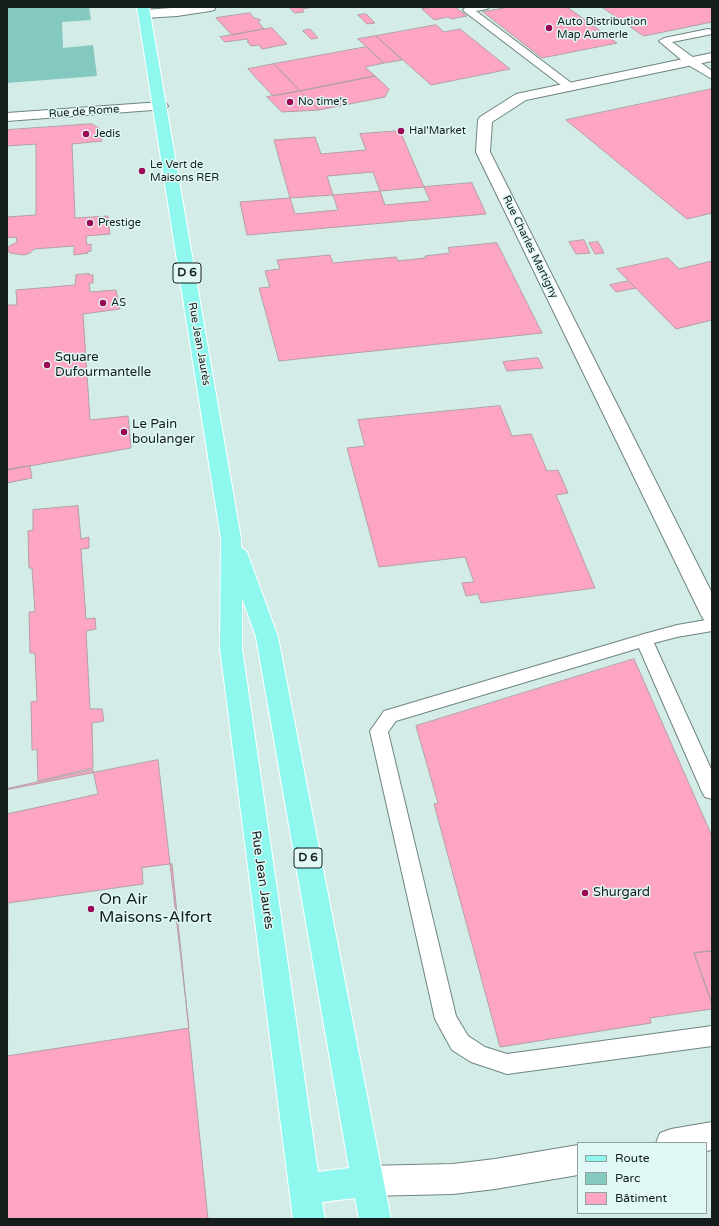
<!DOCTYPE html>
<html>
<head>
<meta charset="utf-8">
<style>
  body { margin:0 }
  #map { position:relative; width:719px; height:1226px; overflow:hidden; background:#d4ece8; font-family:"Varela Round",sans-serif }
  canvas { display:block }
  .frame { position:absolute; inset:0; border:8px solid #141d1b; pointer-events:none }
  .legend { position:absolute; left:577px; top:1142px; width:130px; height:72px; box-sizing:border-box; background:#e1f9f6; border:1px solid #8fa19e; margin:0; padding:5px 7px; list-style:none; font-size:12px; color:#141d1b }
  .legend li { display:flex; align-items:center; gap:8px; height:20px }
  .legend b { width:20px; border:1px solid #8fa19e }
</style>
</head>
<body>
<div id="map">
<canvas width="719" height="1226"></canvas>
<div class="frame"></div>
<ul class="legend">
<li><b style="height:5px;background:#8ef8ee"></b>Route</li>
<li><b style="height:11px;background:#84c9c0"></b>Parc</li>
<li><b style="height:11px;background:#fda5c2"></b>Bâtiment</li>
</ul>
</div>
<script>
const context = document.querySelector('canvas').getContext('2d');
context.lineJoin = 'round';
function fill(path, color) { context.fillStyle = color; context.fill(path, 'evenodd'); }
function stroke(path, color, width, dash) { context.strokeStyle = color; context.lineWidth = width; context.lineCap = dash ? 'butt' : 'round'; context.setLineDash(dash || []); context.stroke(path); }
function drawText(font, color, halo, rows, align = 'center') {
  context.font = font + ' "Varela Round",sans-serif'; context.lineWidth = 3; context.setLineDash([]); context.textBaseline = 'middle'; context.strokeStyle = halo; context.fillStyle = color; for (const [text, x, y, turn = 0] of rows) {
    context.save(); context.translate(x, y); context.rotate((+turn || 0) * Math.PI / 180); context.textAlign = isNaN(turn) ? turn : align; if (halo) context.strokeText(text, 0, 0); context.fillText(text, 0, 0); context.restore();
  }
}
fill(new Path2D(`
  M7 7H89L91 20 62 22 63 48 93 45 97 76 7 83Z`), '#84c9c0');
const building = new Path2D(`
  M289 7H314L302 9 304 12 295 13Z
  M433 7H455L467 16 451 19 448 17 434 20 422 9Z
  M510 7H567L617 43 542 58 483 12Z
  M602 7H712V22L644 36Z
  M250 13 254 18 261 20 258 22 264 29 232 35 216 18Z
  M366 14 375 23 367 24 358 15Z
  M436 25 444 32 460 29 510 69 431 85 376 36Z
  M272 28 287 44 262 49 259 45 251 46 247 41H249L247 39 225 42 220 37Z
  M310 29 318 38 311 39 303 31Z
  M376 36 402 60 384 63 358 39Z
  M366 47 384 63 365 67 375 76 300 91 274 64Z
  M274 64 300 91 273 96 248 69Z
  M375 76 389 89 385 97 319 110 300 91Z
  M712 89V213L687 219 566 120Z
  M300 91 319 110 282 112 267 97Z
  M92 124 99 128 102 141 72 144 75 218 108 216 110 234 86 236 87 245 91 244V251L87 252 88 253 74 255V246L34 249 30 253 24 255 10 253 8 251V247L17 242 16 237 7 238V217L36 215V144L7 146V130Z
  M400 131 424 187 380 191 373 172 327 176 333 195 290 198 274 140 315 137 321 154 366 150 360 134Z
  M472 183 486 214 247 235 240 202 290 198 295 214 338 210 333 195 380 191 385 205 430 201 424 187Z
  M584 240 590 253 576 254 569 242Z
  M598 242 604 253 595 254 589 243Z
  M497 243 542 333 279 361 259 288 270 287 265 271 280 269 277 260 330 255 333 263 396 257 398 261 426 258 425 256 450 253 448 248Z
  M668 258 679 269 712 261V320L676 329 617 269Z
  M89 274V275H93V283H89L90 292 116 290 120 309 83 314 90 420 128 416 131 448 7 470V305H17L16 290 75 285 76 275Z
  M629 281 636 288 616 292 610 285Z
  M538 358 543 368 507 371 503 362Z
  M500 406 512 436 531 434 547 471 558 470 568 493 556 495 595 588 481 603 478 594 466 596 462 583 474 582 465 557 379 567 347 448 365 446 358 420Z
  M30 466 32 478 7 483V470Z
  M78 506 81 539 89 537V548L81 549 86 619 95 618 96 629 86 631 90 709H102L104 721 92 723 93 768 38 781 37 749 32 750 31 702 37 701 35 653H30L29 612H35L32 568H29L28 531 33 530V510Z
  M634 659 712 836V951L694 953 712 1004V1009L650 1018 651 1023 500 1047 434 804 438 803 416 726Z
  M158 760 189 1028 7 1056V790Z
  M93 770 98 794 7 814V789Z
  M172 864 208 1219H7L8 903 143 884 142 868Z
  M712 951V1004L694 953Z`);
fill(building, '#fda5c2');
stroke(building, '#b39fa5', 1);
const service = new Path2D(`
  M468 7H489L487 9 476 11 574 85 575 87 574 89H566L465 12 463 10 465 8Z
  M708 29 712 30V34L672 42 712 71V79L685 63 659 41 664 38Z
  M712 619V631L677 637 654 643 712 771V799L705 797 702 792 639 648 396 721 388 732 456 1016 468 1036 485 1047 507 1054 712 1026V1046L507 1074 471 1062 452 1050 435 1019 370 731 384 711 644 634 677 625Z`);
const minor = new Path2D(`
  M185 7H216L214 10 210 11 177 16 144 18 140 17 138 14 140 11 144 10Z
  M712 53V61L526 100 492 122 490 152 712 593V623L704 620 701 615 476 152 478 120 480 117 516 94Z
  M161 102 166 103 168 106 166 109 7 121V113Z`);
const tertiary = new Path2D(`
  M712 1122V1150L706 1151V1143H656L660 1133 671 1129Z
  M578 1145V1175L495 1189 453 1194 367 1196 356 1192 352 1181 356 1170 367 1166 453 1164 495 1159Z`);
const primary = new Path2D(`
  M137 7H149L241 539V547L247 552 278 637 391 1219H359L355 1198 322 1202 325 1219H293L220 648 221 539ZM242 598 256 637 349 1168 318 1172 242 648Z`);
stroke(service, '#6e8480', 2);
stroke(minor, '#6e8480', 2);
stroke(tertiary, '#6e8480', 2);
stroke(primary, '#fff', 2);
fill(service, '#fff');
fill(minor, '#fff');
fill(tertiary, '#fff');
fill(primary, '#8ef8ee');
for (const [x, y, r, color] of [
  [549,28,4,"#9b0654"],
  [290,102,4,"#9b0654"],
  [401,131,4,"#9b0654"],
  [86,134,4,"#9b0654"],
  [142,171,4,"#9b0654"],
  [90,223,4,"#9b0654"],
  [103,303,4,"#9b0654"],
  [47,365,4,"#9b0654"],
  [124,432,4,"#9b0654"],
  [585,893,4,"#9b0654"],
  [91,909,4,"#9b0654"]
]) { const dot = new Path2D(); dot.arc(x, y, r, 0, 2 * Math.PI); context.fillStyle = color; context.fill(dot); stroke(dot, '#e1f9f6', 1.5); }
drawText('11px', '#141d1b', '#e1f9f6', [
  ["Auto Distribution",557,22],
  ["Map Aumerle",557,35],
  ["No time's",298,102],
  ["Hal'Market",409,131],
  ["Jedis",94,134],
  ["Le Vert de",150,165],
  ["Maisons RER",150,178],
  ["Prestige",98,223],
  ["AS",111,303]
], 'left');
drawText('11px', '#141d1b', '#e1f9f6', [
  ["Rue de Rome",84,112,-4],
  ["Rue Charles Martigny",530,247,64],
  ["Rue Jean Jaurès",199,344,80]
]);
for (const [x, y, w] of [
  [187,273,28],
  [308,858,28]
]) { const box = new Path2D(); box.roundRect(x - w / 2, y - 10, w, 20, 3); context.fillStyle = '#e1f9f6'; context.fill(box); stroke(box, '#141d1b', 1); }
drawText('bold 12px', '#141d1b', null, [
  ["D 6",187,273],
  ["D 6",308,858]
]);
drawText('13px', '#141d1b', '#e1f9f6', [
  ["Square",55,358],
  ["Dufourmantelle",55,373],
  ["Le Pain",132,425],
  ["boulanger",132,440],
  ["Shurgard",593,893]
], 'left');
drawText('13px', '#141d1b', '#e1f9f6', [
  ["Rue Jean Jaurès",262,880,82]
]);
drawText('16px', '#141d1b', '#e1f9f6', [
  ["On Air",99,900],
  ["Maisons-Alfort",99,918]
], 'left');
</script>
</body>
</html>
